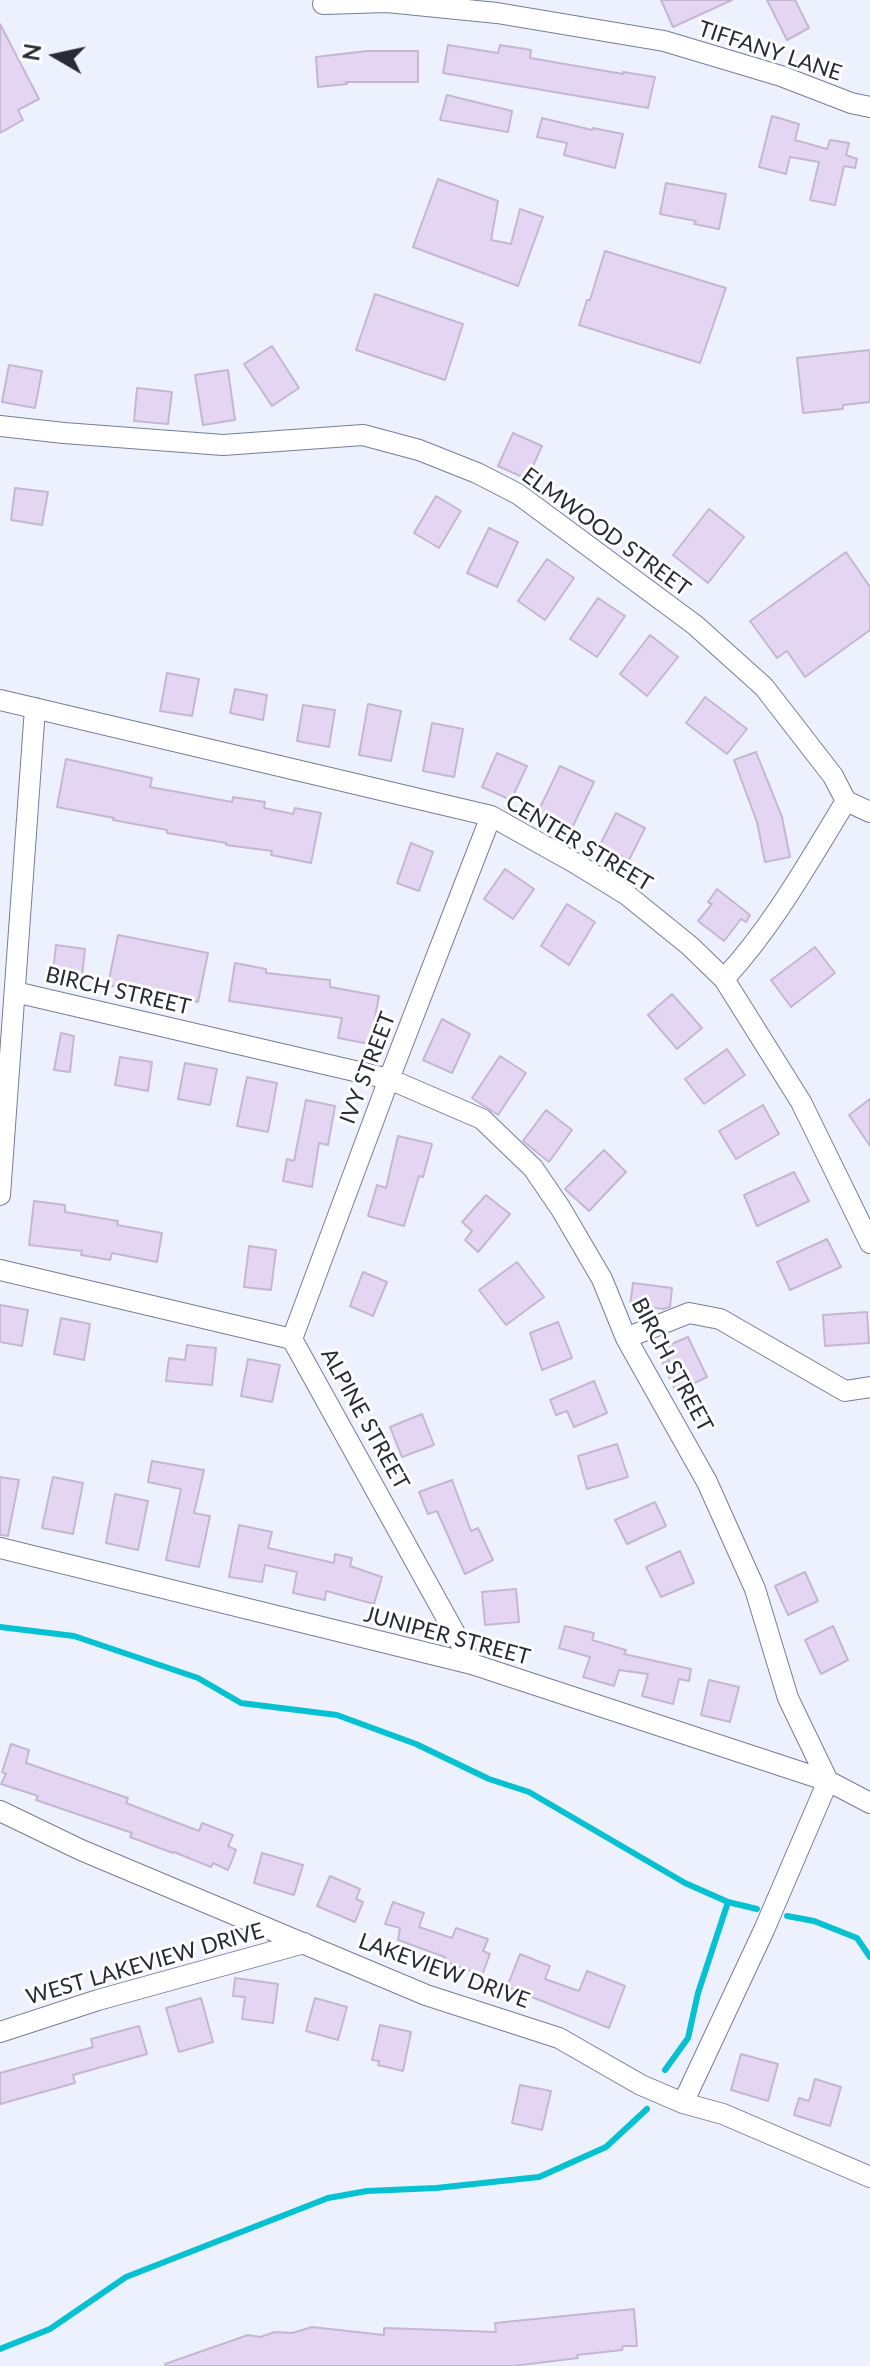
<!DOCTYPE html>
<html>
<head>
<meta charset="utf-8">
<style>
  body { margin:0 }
  #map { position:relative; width:870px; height:2366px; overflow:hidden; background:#edf1fd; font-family:Lato,sans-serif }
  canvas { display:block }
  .north { position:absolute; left:16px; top:16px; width:80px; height:80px; -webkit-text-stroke:6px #fefefe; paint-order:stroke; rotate:279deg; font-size:22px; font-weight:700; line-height:32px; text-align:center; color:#282a36 }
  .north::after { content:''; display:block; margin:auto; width:28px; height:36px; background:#282a36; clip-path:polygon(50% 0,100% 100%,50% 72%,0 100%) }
</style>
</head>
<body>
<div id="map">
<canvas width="870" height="2366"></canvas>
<div class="north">N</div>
</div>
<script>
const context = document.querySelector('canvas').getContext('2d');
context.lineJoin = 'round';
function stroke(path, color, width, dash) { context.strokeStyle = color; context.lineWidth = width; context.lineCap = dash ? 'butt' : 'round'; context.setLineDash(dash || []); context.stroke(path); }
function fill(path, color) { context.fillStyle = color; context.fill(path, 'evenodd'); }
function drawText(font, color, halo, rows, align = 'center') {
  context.font = font + ' Lato,sans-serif'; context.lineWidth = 6; context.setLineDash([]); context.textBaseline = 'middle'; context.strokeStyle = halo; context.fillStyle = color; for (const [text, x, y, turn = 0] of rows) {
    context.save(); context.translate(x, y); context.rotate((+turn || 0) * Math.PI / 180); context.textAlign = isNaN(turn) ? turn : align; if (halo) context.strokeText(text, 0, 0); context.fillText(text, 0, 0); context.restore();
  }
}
stroke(new Path2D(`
  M0 1627 74 1636 198 1678 241 1703 337 1715 416 1744 489 1779 529 1792 685 1883 728 1902 757 1909
  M787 1916 814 1921 857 1938 870 1957
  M665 2070 688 2038 698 1993 728 1902
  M0 2349 50 2329 126 2277 328 2198 367 2191 436 2188 539 2177 606 2147 647 2109`), '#05c1d2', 6);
const building = new Path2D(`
  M661 0H732L673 27Z
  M767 0H795L809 28 787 40Z
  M0 24 39 99 18 110 23 120 0 133Z
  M448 45 498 53 500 45 531 50 530 58 623 74V72L655 77 648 108 443 73Z
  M367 51H418V82H346L347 84 318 87 316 57Z
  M447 95 512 111 508 132 440 120Z
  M772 116 799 124 795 140 827 149 830 140 849 143 846 155 857 159 855 168 844 166 835 205 810 200 819 162 790 157 786 174 759 167Z
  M542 118 592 130 593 128 623 134 615 168 564 155 567 143 537 137Z
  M438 179 498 201 491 240 511 244 520 209 543 217 518 286 413 247Z
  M666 183 726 194 719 229 694 224 696 221 660 214Z
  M605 251 726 288 700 363 579 325 587 300H590Z
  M375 294 463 324 445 380 356 350Z
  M272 346 299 388 272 406 244 364Z
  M870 350V402L843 405V409L803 413 797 358Z
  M9 365 42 371 35 408 2 402Z
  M228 370 235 420 203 425 195 375Z
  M137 388 172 392 168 424 134 421Z
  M513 433 542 446 527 479 498 466Z
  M15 488 48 492 42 525 11 520Z
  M436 496 461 511 439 548 414 533Z
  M709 509 744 537 708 583 673 555Z
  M489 528 518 542 497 587 467 573Z
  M846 552 870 587V630L805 677 787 651 777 658 750 621Z
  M547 559 574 578 545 620 518 601Z
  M598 598 625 616 597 657 570 639Z
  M650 635 678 657 647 696 620 674Z
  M167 673 199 679 192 716 160 711Z
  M235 689 267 695 263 720 230 713Z
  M705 697 747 729 727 754 686 723Z
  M368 704 401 711 391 761 359 755Z
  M303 705 335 710 329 747 297 741Z
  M432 723 463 729 454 777 423 771Z
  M756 752 782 817 790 857 765 862 757 822 734 760Z
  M497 753 527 766 511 800 482 787Z
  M66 759 152 778 150 787 232 802 233 797 265 802 264 808 293 814 295 808 321 813 311 863 271 855 272 851 226 845V843L167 833V830L113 820 114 818 57 807Z
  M560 766 594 782 572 828 538 812Z
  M616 813 645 828 629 860 600 845Z
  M411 843 433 852 419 891 397 883Z
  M505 869 534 889 513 919 484 899Z
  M717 889 750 915 746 922 741 919 724 941 698 921 712 904 708 902Z
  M567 904 595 922 569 965 541 946Z
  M118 935 208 953 198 1002 108 985Z
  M56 945 85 949 82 977 53 973Z
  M815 947 835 973 791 1007 771 980Z
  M235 963 266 969V973L330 980V987L379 996 370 1044 338 1038 342 1018 229 1001Z
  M672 994 702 1028 677 1049 648 1015Z
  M442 1019 470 1034 452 1073 423 1060Z
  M61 1033 74 1036 70 1072 54 1070Z
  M727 1049 745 1075 704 1104 685 1079Z
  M500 1056 526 1073 498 1115 472 1098Z
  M120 1057 152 1062 148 1091 115 1085Z
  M185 1063 217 1069 210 1105 178 1099Z
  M247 1077 277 1083 268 1132 237 1126Z
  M870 1099V1146L849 1115Z
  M306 1100 335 1106 328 1145 319 1143 312 1187 283 1181 287 1159 294 1161Z
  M763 1105 779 1134 736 1159 719 1131Z
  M546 1110 572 1130 549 1162 523 1141Z
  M398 1136 432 1144 423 1177 419 1176 404 1226 368 1216 377 1185 386 1188Z
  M604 1150 626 1172 589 1211 565 1189Z
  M794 1172 809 1201 757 1226 744 1195Z
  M486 1195 510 1214 478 1252 465 1240 472 1231 462 1222Z
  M34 1201 65 1205V1212L118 1221 117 1225 162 1233 157 1262 112 1253 110 1260 81 1255 82 1251 29 1245Z
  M827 1239 841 1267 790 1290 777 1262Z
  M249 1246 276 1250 271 1290 244 1287Z
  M517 1262 544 1297 506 1325 479 1290Z
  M363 1272 387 1282 373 1316 350 1306Z
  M633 1283 672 1288 670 1307 663 1309 630 1305Z
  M0 1305 28 1310 22 1346 0 1342Z
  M867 1312 869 1343 825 1346 823 1315Z
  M61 1318 90 1324 84 1360 54 1354Z
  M558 1322 572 1358 542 1370 530 1333Z
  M688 1337 707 1377 676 1392 663 1363 669 1361 662 1348Z
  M187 1345 216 1348 212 1385 166 1381 169 1358 185 1360Z
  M248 1359 280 1365 272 1402 241 1396Z
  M594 1381 607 1413 574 1427 567 1411 556 1415 550 1400Z
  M422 1414 434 1445 402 1457 390 1427Z
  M617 1444 628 1477 587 1489 578 1456Z
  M152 1461 204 1470 194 1513 210 1516 199 1567 166 1560 181 1489 148 1482Z
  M0 1477 19 1480 8 1536 0 1535Z
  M53 1477 83 1483 73 1534 42 1528Z
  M452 1480 471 1531 478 1528 493 1560 465 1574 437 1511 428 1514 419 1492Z
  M115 1494 148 1501 138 1550 106 1543Z
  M655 1502 666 1526 627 1544 615 1520Z
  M239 1525 272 1532 268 1548 334 1563 335 1554 352 1558 350 1566 382 1577 374 1604 326 1591 325 1600 293 1593 297 1572 265 1565 262 1582 229 1577Z
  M680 1551 694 1583 661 1597 646 1567Z
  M805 1572 818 1601 788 1615 775 1586Z
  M516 1589 519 1622 485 1625 482 1592Z
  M565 1626 594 1633 592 1640 626 1650 624 1654 691 1669 689 1681 679 1679 673 1704 642 1696 648 1674 619 1670 614 1686 583 1677 590 1657 559 1648Z
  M833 1626 848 1660 821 1674 805 1640Z
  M709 1680 739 1687 730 1722 701 1715Z
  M11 1744 29 1750 26 1763 128 1798 126 1803 199 1831 202 1823 233 1835 228 1846 236 1850 228 1870 213 1863 211 1867 174 1852 173 1853 130 1837 132 1833 36 1800 38 1796 1 1784 6 1774 2 1772Z
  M262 1853 303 1865 294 1895 254 1883Z
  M330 1876 360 1889 356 1899 363 1902 355 1922 317 1906Z
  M393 1902 424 1913 419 1927 452 1938 456 1928 488 1939 483 1951 490 1954 482 1975 443 1961 445 1957 398 1940 400 1928 385 1924Z
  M520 1954 550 1966 545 1979 579 1991 587 1971 625 1986 609 2028 507 1987Z
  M235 1978 278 1984 273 2023 242 2019 245 1997 233 1996Z
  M201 1998 213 2042 179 2052 166 2008Z
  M315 1998 347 2007 338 2040 306 2031Z
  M380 2025 411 2032 403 2071 378 2065 379 2061 372 2060Z
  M139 2026 147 2054 73 2075 75 2083 0 2104V2073L93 2047 91 2039Z
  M741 2054 778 2064 768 2101 731 2090Z
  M815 2079 841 2087 830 2126 794 2115 799 2098 809 2101Z
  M520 2085 551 2091 542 2130 512 2123Z
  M634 2309 637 2346H623L622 2350 577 2355 578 2358 513 2366H166L165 2364 248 2335 260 2337 275 2332 292 2333 312 2327 384 2335V2328L496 2332 495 2323Z`);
fill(building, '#e4d6f3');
stroke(building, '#c5b7d3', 2);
const minor = new Path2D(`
  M323 4 387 2 497 13 664 41 781 76 851 103 870 107
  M0 426 64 433 223 445 363 435 419 450 477 473 518 494 695 625 764 687 833 776 846 801C808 863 773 926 724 979
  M0 700 491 816 575 863 627 895 690 946 724 979 801 1102 870 1243
  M846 801 870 812
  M15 992 389 1079 482 1119 533 1168 561 1209 602 1279 626 1338 707 1482 755 1589 788 1698 828 1781 764 1930 683 2103
  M0 1195 35 708
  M0 1270 292 1339 472 1664
  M626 1338 689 1313 720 1319 845 1391 870 1387
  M292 1339 389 1079 491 816
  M0 1548 472 1664 828 1781 870 1803
  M0 1811 81 1850 426 1995 559 2038 641 2085 683 2103 723 2114 870 2177
  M0 2032 98 2000 304 1943`);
stroke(minor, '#767d98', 22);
stroke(minor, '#fff', 20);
drawText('22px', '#282a36', '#fefefe', [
  ["TIFFANY LANE",770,51,18],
  ["ELMWOOD STREET",606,532,36],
  ["CENTER STREET",579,843,31],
  ["BIRCH STREET",118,991,13],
  ["IVY STREET",368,1068,-69],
  ["BIRCH STREET",672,1365,62],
  ["ALPINE STREET",365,1419,61],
  ["JUNIPER STREET",447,1636,15],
  ["WEST LAKEVIEW DRIVE",145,1964,-16],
  ["LAKEVIEW DRIVE",444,1971,20]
]);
</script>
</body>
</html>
